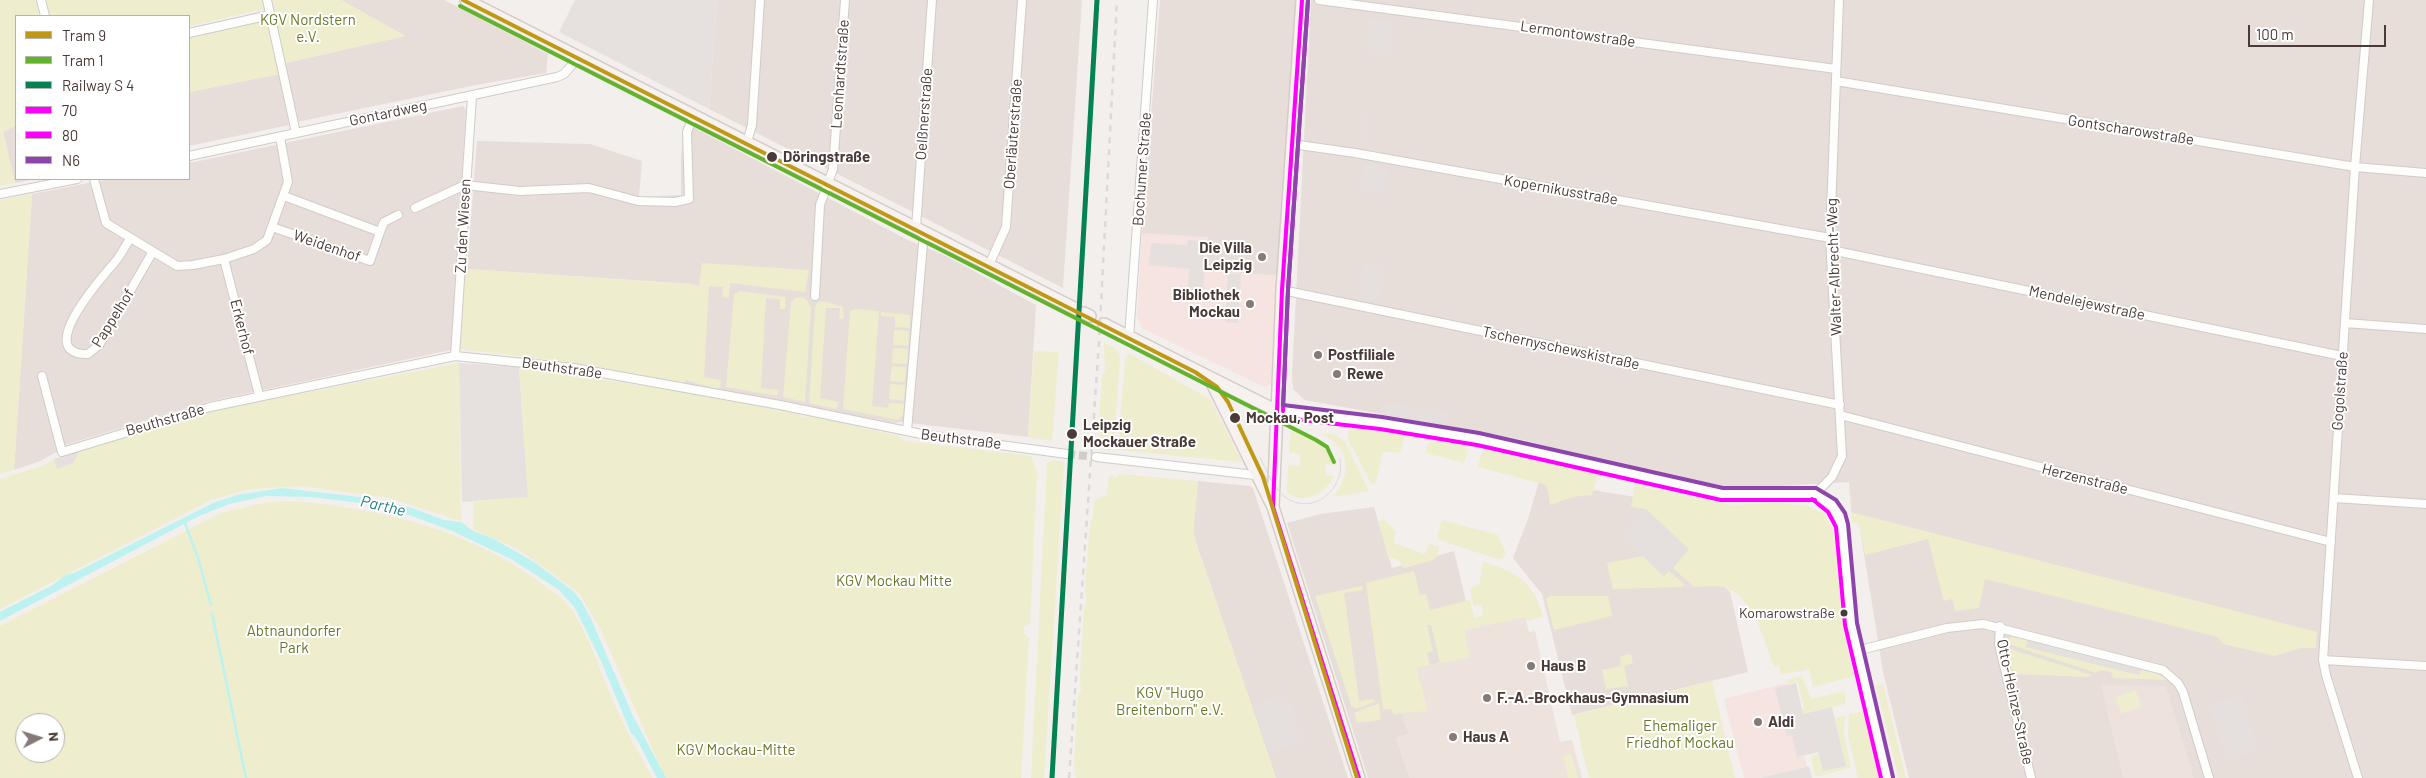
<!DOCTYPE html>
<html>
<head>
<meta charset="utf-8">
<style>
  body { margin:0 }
  #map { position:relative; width:2426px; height:778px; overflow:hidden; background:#f3efed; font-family:Barlow,sans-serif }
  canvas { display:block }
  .legend { position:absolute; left:15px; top:15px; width:175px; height:165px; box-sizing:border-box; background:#fff; border:1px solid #b7b1af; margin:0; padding:6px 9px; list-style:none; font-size:15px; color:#4a3b38 }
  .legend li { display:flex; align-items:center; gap:10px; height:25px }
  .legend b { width:25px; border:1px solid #b7b1af }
  .north { position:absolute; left:15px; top:713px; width:50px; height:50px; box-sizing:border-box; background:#fff; border:1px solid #b7b1af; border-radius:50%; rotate:85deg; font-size:14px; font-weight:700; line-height:20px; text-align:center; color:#4a3b38 }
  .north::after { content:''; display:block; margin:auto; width:18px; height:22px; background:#857a77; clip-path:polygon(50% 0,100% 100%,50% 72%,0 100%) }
  .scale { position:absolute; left:2248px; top:25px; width:138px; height:22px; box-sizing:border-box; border:2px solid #4a3b38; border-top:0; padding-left:6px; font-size:15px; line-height:18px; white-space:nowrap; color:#4a3b38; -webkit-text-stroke:4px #fff; paint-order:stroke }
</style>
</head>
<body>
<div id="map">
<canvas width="2426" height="778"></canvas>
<ul class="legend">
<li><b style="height:6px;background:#c09914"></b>Tram 9</li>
<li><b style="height:6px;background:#62b32c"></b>Tram 1</li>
<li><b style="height:6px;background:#028351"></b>Railway S 4</li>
<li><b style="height:6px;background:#f0f"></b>70</li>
<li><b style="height:6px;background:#f0f"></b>80</li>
<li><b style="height:6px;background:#8e44ad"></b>N6</li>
</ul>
<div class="north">N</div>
<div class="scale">100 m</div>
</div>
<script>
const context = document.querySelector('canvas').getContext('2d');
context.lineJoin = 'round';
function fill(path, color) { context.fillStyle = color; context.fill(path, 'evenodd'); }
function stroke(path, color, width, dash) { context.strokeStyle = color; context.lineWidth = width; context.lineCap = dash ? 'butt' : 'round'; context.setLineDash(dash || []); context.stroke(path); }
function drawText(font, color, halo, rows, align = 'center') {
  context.font = font + ' Barlow,sans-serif'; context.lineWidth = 4; context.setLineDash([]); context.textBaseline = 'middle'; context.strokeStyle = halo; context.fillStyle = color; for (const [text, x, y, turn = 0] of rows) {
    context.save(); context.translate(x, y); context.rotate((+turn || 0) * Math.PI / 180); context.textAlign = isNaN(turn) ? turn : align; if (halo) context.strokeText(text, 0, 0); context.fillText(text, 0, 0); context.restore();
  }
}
fill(new Path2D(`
  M341 0H444L548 54 546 73 476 85 297 122 285 63 405 36Z
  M717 0H1082L1063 288 709 109Z
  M1160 0H1296L1278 276 1206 270 1142 233Z
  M1311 0H2426V778H1909L1883 672 1859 523H1852L1849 482 1782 486 1714 487 1523 440 1305 400 1293 389 1292 375Z
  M279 74 289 125 189 146V92Z
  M463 106 466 110 451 350 207 402 65 445 58 451 40 461 14 470 32 194 109 179H189V163Z
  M685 123 908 240 944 255 1036 305 1028 437 901 422 893 423 685 383 692 284 467 269 477 141 590 144 642 161 639 197 681 195V157Z
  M16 125V179H35L15 183 3 132Z
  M1198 481 1250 486 1253 488 1348 778H1276L1193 533Z
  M1539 481 1635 497 1730 592 1748 672 1572 715 1542 594 1513 558 1529 516Z
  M1374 507 1392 568 1454 551 1466 601 1464 630 1470 657 1430 665 1403 717 1409 734 1396 738 1410 778H1368L1287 523 1320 514Z`), '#e7deda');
fill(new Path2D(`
  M1142 233 1208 237 1206 270 1278 276 1272 384 1264 387 1142 328 1137 316Z
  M1787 683 1807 767 1759 778H1744L1724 699Z`), '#f5e4e0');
fill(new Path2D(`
  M575 0H717L709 109 559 32Z
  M459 363 519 367 528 497 462 502Z`), '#e6e0de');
fill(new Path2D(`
  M1525 617 1529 632 1535 631 1560 742 1572 740 1582 778H1410L1396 738 1408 734 1402 713 1427 710 1417 668 1470 657 1464 630Z
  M2101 685 2166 686 2194 778H2123Z`), '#eee2dc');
fill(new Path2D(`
  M0 0H36L39 16H16V125L3 132 15 183 0 186Z
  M46 0H263L265 9 189 26V16H50Z
  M272 0H341L405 36 285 63Z
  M268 20 279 74 189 92V38Z
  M32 194 14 470 0 474V200Z
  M702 263 809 270 805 292 730 283 729 298 722 297 723 287 709 286 704 377 721 380 720 387 717 389 685 380V383L574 363 460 349 465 270 467 269 699 285Z
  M739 291 786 297 785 309H780V299L766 298 761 388 779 390 777 396 726 387 734 295Z
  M802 297 807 300 811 308 805 402 783 397 791 302 795 298Z
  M823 301 843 307 844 319 839 318 840 308H826L820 398 838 402 837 409 809 403 815 308 817 303Z
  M855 309 879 311 872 406 888 408 889 403 904 404 903 415 898 420 843 409 850 311Z
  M881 312 910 315V328L895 327V317L881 316Z
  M894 330 909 331 908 346 893 345Z
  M1104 343 1114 347 1120 355 1114 446 1111 451 1098 449 1101 425 1099 418 1102 377 1105 371Z
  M893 348 908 349 907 364 892 363Z
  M1034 351 1059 352 1052 441 1028 437Z
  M1128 353 1210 399 1242 462 1118 450 1125 360Z
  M459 363 461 521 389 498 302 486 250 489 211 500 0 609V479L42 466 54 459 58 468 72 463 80 450 211 411Z
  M892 366 906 367 905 382 890 381Z
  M519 367 684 392 799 414 802 417 812 416 898 436 905 441 1031 456 1037 473 1030 623 1024 627V633L1029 638 1021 778H665L601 630 579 593 518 549 474 530 473 501 528 497Z
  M890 384 905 385 904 401 889 399Z
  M1349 428 1405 435 1400 453 1383 451 1376 482 1372 485 1348 439Z
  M1296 430C1313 431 1332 448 1335 465L1326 464 1325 475 1334 476C1327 493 1302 506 1287 492L1288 465 1300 466V454L1289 453 1291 433Z
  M1320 433 1336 435 1345 442 1369 491 1333 497C1353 472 1350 447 1320 433Z
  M1438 439 1463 443 1468 451 1464 463 1426 453 1427 445Z
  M1492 446 1590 467 1598 475 1592 495 1573 497 1550 505 1547 485 1478 467 1481 454Z
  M1052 460 1064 462 1044 778H1031L1047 464Z
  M1119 474 1198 481 1193 534 1276 778H1076L1074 766 1078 696 1081 690 1080 677 1084 608 1087 601 1085 588 1089 535 1094 507 1093 501 1107 495 1109 476 1118 477Z
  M1635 485 1732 505 1777 503 1807 506 1825 514 1834 533 1843 628 1854 676 1813 687 1809 669 1781 675 1779 666 1774 667C1764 642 1755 598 1726 588 1716 585 1705 587 1694 587L1673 568 1689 549 1646 509 1631 507Z
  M294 501C378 509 465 528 535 579 546 587 559 595 568 605 589 633 599 669 613 701 625 728 638 753 653 778H0V626L221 513 269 502ZM25 723H55V753H25Z
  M1851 512 2317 632 2316 648H2300L2275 656 2223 644 2218 637 1985 579 1979 608 1955 611 1952 599 1944 601 1928 539 1865 555 1859 523H1852Z
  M1384 519 1396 532 1393 543 1425 554 1429 544 1439 547 1438 555 1433 560 1404 568 1398 560 1388 557 1379 522Z
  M1442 520 1498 535 1506 553 1501 559 1494 558 1439 540 1437 535Z
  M1643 556 1664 576 1669 571 1684 584 1683 587 1613 589 1607 563Z
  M1483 562C1516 572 1534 581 1543 617L1526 621 1525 617 1464 630 1470 657 1440 663 1431 625H1427L1433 651 1427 653 1430 665 1417 668 1427 711 1393 714 1392 709 1383 710 1366 583 1414 571 1420 595 1426 594 1430 610 1470 600 1474 618 1483 615 1481 605 1474 606 1470 588 1479 585Z
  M1362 586 1363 590 1344 593 1359 701 1373 699 1375 702 1355 709 1351 705 1315 596Z
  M1550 596H1608L1612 616 1554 630 1546 599Z
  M2012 637 2028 640 2026 647 2139 675 2141 669 2160 675 2168 680 2113 678 2111 672 2101 670 2096 673 2005 643Z
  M2004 647 2092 675 2087 677 2016 674 2006 661Z
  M1631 654 1633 663 1624 666 1628 686 1606 689 1602 670 1621 666 1620 656Z
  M1802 676 1811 699 1845 691V704L1800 714 1797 710 1804 709 1798 682 1788 684 1787 680Z
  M1712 681 1735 778H1589L1574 715Z
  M1883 684 1906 778H1899L1876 686Z
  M2136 690 2141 707 2121 714 2116 697Z
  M1379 703 1381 720 1357 723 1354 713Z
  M1866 710 1882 778H1858L1848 736 1849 715Z
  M1845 716 1844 734 1851 768 1815 777 1811 756 1818 754 1823 771 1846 766 1835 718Z
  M1571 754 1578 778H1568L1563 756Z`), '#eeedcd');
fill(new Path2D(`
  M1368 19 1392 22 1390 56 1366 54Z
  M1363 113 1371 114 1369 143 1361 142Z
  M1365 164 1388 168 1383 194 1361 190Z
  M1188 240 1206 241 1203 292 1188 291 1189 269 1149 265 1151 243 1187 245Z
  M1365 262 1386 267 1379 302 1357 297Z
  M1228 274H1241L1238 323 1225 322Z
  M1382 402 1447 412 1445 425 1380 414Z
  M80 450 73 463 57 469 54 459Z
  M1646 509 1689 549 1664 576 1621 536Z
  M2028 640 2141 669 2139 675 2026 647Z
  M1796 683 1803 714 1832 707 1846 766 1823 771 1818 752 1797 757 1792 735 1787 736 1775 688Z
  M1286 692 1297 722 1293 723 1295 730 1299 729 1303 740 1271 752 1255 705Z
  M2241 695 2259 751 2227 761 2209 705Z
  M1809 766 1812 778H1759L1807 767Z`), '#e5e0de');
fill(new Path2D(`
  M282 488 369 498 412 508 444 520 461 522 473 531 494 539 534 562 573 591 582 602 591 619 633 716 666 778H657L636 738 631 733 601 661 575 608 559 590 511 559 450 530 406 514 359 503 312 497 266 496 229 504 197 517 0 621V612L53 585 65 575 74 573 213 503 237 495Z`), '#bdf2f1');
stroke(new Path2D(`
  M185 523 198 558 211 605
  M212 613 246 778`), '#bdf2f1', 2.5);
stroke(new Path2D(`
  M1067 454 1096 457`), '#d1cbc9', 8, [8, 4]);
const minor = new Path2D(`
  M41 0 45 16
  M267 0 296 133
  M1319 0 1836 69
  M189 33 270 15
  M1836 81 2355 167 2426 173
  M747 142 752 125 760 0
  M1292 144 1355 153 1830 238
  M189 156 557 77 564 74 579 57
  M94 179 106 223 177 266 193 265 224 259 254 249 267 240 288 182 280 137
  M0 194 77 179
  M415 208 465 185 520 191 589 188 638 201 675 202 689 199 687 132 694 115
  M272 227 370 261 380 232 284 196
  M916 228 932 0
  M380 232 384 222 398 215
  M130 239C125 246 121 255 115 262 102 277 32 355 88 354L99 345 152 253
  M1831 250 2342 356
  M224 259 259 395
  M989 265 1006 227 1022 0
  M1282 290 1840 405
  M815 296 820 205 833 169 845 0
  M2345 323 2426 329
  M1129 337 1153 0
  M455 356 472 96
  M42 376 62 452 210 407 455 356 574 368 780 405 926 435 1067 454
  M1840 415 2331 542
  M907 431 924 232
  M1096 457 1255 475
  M1815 494 1832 477 1842 456 1830 238 1839 0
  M2334 498 2426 504
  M2000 626 1999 644 2031 778
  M1856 651 1947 628 1983 624 2163 670 2178 683 2183 692 2209 778
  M2323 660 2426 666
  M2358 778 2326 675 2323 660 2355 167 2369 0`);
const tertiary = new Path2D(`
  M1277 411 1381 423 1478 439 1722 494H1815L1831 504 1839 516 1842 526 1851 624 1887 778`);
const secondary = new Path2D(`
  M466 0 1076 309
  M1084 313 1090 316
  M1104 324 1277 411
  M1209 377 1273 507 1359 778
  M1273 507 1282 290 1302 0`);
stroke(minor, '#d0cbc9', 10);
stroke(tertiary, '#d0cbc9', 12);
stroke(secondary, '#d5cbc7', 14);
stroke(minor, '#fdfdfc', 8);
stroke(tertiary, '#fdfdfc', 10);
stroke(secondary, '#f7f2f0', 11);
stroke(new Path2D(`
  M1260 457C1267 471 1273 488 1285 497 1312 517 1346 489 1340 459`), '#dadad9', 1);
stroke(new Path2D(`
  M1069 778 1099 342 1117 0`), '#dadad9', 2.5, [6, 6]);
stroke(new Path2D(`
  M1302 0 1282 290 1273 507 1359 778`), '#f0f', 4);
stroke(new Path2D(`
  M1283 411 1288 290 1308 0
  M1276 417 1380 429 1477 445 1721 500H1815
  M1812 499 1828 512 1836 527 1845 625 1881 778`), '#f0f', 4);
stroke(new Path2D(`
  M1308 0 1288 290 1283 405 1382 417 1479 433 1723 488H1816L1836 500 1845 513 1848 524 1857 623 1893 777`), '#8e44ad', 4);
stroke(new Path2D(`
  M1052 778 1097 0`), '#028351', 5);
stroke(new Path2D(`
  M463 0 1195 372 1217 387 1228 402 1263 477 1357 778`), '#c09914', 4);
stroke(new Path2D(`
  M460 6 1316 440 1327 447 1334 462`), '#62b32c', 4);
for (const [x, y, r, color] of [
  [772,157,6,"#4a3b38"],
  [1262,257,5,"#857a77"],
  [1250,304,5,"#857a77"],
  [1318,355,5,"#857a77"],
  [1337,374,5,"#857a77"],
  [1235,418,6,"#4a3b38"],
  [1072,434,6,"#4a3b38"],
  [1844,613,4.5,"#4a3b38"],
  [1531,666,5,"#857a77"],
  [1487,698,5,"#857a77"],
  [1758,722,5,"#857a77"],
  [1453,737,5,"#857a77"]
]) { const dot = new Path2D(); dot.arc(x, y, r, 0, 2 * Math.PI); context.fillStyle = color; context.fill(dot); stroke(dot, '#fff', 2); }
drawText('14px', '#4a3b38', '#fff', [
  ["Komarowstraße",1835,613]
], 'right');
drawText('15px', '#687a27', '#fff', [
  ["KGV Nordstern",308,20],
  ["e.V.",308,37],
  ["KGV Mockau Mitte",894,581],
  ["Abtnaundorfer",294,631],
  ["Park",294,648],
  ["KGV \"Hugo",1170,693],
  ["Breitenborn\" e.V.",1170,710],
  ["Ehemaliger",1680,726],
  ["Friedhof Mockau",1680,743],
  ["KGV Mockau-Mitte",736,750]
]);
drawText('15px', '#4a3b38', '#fff', [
  ["Lermontowstraße",1578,34,8],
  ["Leonhardtstraße",840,74,-86],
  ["Gontardweg",388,113,-12],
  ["Oelßnerstraße",924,114,-86],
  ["Gontscharowstraße",2131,130,9],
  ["Oberläuterstraße",1013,134,-86],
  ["Bochumer Straße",1142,169,-86],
  ["Kopernikusstraße",1561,190,10],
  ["Zu den Wiesen",463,226,-87],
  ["Weidenhof",327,246,19],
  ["Walter-Albrecht-Weg",1834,267,-92],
  ["Mendelejewstraße",2087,303,12],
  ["Pappelhof",113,318,-58],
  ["Erkerhof",242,327,76],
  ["Tschernyschewskistraße",1561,348,12],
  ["Beuthstraße",562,368,8],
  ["Gogolstraße",2340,391,-86],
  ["Beuthstraße",165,420,-16],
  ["Beuthstraße",961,439,7],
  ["Herzenstraße",2085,479,14],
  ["Otto-Heinze-Straße",2015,702,78]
]);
drawText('bold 15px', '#4a3b38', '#fff', [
  ["Döringstraße",783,157],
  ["Mockau, Post",1246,418],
  ["Leipzig",1083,425],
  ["Mockauer Straße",1083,442]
], 'left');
drawText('bold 15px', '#4a3b38', '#fff', [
  ["Die Villa",1252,248,"right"],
  ["Leipzig",1252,265,"right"],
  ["Bibliothek",1240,295,"right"],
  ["Mockau",1240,312,"right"],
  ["Postfiliale",1328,355],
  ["Rewe",1347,374],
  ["Haus B",1541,666],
  ["F.-A.-Brockhaus-Gymnasium",1497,698],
  ["Aldi",1768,722],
  ["Haus A",1463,737]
], 'left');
drawText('italic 16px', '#238080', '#fff', [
  ["Parthe",383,506,13]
]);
</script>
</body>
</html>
